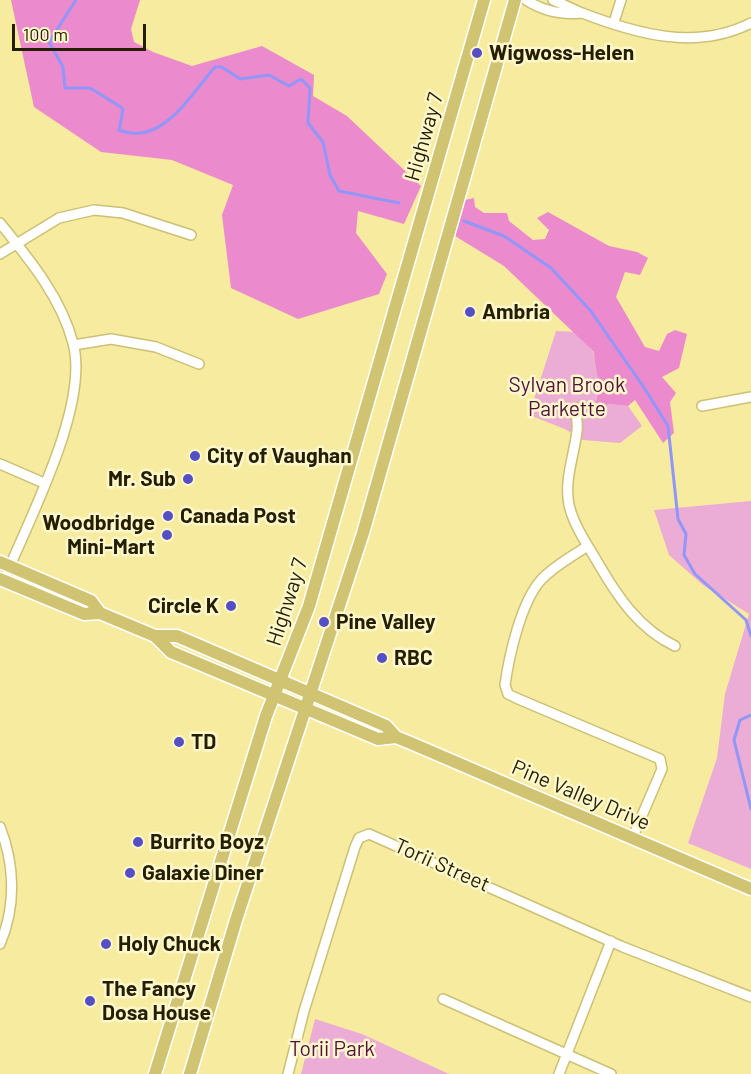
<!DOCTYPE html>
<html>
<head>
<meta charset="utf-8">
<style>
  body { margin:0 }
  #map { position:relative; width:751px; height:1074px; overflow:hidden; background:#f7eb9f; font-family:Barlow,sans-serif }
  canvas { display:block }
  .scale { position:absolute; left:12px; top:24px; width:134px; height:27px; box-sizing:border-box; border:3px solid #241f01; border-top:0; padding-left:8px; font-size:18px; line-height:21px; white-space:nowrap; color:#241f01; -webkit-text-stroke:4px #fef7cb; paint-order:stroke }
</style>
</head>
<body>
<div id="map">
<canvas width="751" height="1074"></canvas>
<div class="scale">100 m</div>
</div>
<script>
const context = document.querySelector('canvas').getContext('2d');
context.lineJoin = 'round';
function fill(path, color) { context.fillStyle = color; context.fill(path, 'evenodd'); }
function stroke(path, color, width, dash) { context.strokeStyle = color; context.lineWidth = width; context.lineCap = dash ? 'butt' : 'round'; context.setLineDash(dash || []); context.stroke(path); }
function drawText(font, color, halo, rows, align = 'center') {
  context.font = font + ' Barlow,sans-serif'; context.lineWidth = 5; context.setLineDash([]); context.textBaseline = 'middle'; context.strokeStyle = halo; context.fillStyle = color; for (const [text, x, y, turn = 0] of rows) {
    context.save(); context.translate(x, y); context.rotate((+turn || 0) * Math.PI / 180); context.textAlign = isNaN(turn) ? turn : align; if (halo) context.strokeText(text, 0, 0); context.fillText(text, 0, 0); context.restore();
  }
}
fill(new Path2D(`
  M556 331 576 332 594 353C595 374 602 380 597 403L599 408 609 404 628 406 642 426 620 443 583 440 565 429 529 415Z
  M751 501V869L688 843 717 758 725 694 749 614 703 585 669 555 654 510Z
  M315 1019 362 1034 449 1074H301Z`), '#ebacd5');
fill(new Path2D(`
  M11 0H140L131 29 134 42 153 52 192 66 262 46 314 75 313 96 347 116 421 186 404 224 358 211 356 233 387 274 379 294 298 319 231 288 222 215 233 185 172 160 101 152 34 107Z
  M474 198 475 207 484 213H507L509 221 533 240 545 239 549 230 537 218 548 212 609 246 637 252 648 258 640 275 625 272 616 297 645 347 659 351 667 334 675 330 687 334 679 368 662 377 676 393 670 402 674 433 663 443 635 400 628 406 609 404 599 408 596 403C602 381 595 374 594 352L504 266 455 236 465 200Z`), '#eb8acc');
stroke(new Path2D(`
  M76 0 49 42 63 67 65 88H90L121 107 123 110 119 130C161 148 191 94 215 67H222L240 79 269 75 289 86 301 79 310 88 308 123 323 142 330 175 339 191 399 203
  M464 221 504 236 551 268 590 310 643 386 668 426 678 519 686 534 684 555 695 574 746 620 751 636
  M751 715 740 720 734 740 751 809`), '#9196f9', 3);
const minor = new Path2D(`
  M526 0C543 11 561 15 581 13
  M553 0C563 4 572 9 582 13 637 34 696 51 751 23
  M614 22 621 0
  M0 223C29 259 61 297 73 343 90 405 28 521 4 580
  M0 254 59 218 94 210 123 213 191 235
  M74 345 111 339 156 347 199 364
  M702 406 751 397
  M576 408C576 416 578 424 577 431 574 456 564 480 569 505 574 526 587 544 598 563 617 596 639 629 675 646
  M0 464 44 483
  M586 547C571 557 554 566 541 580 521 602 509 656 505 685L508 694 516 698 660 759 662 769 632 839
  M0 827C15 865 16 907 0 944
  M443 999 611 1074
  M288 1074 304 1011 355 847 359 838 369 834 623 947 751 997
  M559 1074 611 941`);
const major = new Path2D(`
  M0 562 91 601 100 613
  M0 579 84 614 100 613 155 636H177L386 726 396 737 413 744 751 889
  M155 636 171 652 378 739 396 737
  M155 1074 266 716 309 606 484 0
  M190 1074 236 920 363 533 515 0`);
stroke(minor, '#ccc075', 12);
stroke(major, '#fff', 15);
stroke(minor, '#fff', 9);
stroke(major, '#d0c473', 12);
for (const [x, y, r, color] of [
  [477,53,6,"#554fc6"],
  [470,312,6,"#554fc6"],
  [195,456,6,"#554fc6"],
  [188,479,6,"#554fc6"],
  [168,516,6,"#554fc6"],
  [167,535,6,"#554fc6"],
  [231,606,6,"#554fc6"],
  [324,622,6,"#554fc6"],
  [382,658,6,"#554fc6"],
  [179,742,6,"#554fc6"],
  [138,842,6,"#554fc6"],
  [130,873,6,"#554fc6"],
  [106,944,6,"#554fc6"],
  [90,1001,6,"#554fc6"]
]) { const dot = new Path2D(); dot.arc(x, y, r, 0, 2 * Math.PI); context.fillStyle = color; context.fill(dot); stroke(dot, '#fef7cb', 2); }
drawText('bold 21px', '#241f01', '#fef7cb', [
  ["Wigwoss-Helen",489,53],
  ["Ambria",482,312],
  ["City of Vaughan",207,456],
  ["Mr. Sub",176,479,"right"],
  ["Canada Post",180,516],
  ["Woodbridge",155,523,"right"],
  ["Mini-Mart",155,547,"right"],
  ["Circle K",219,606,"right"],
  ["Pine Valley",336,622],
  ["RBC",394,658],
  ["TD",191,742],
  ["Burrito Boyz",150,842],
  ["Galaxie Diner",142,873],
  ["Holy Chuck",118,944],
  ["The Fancy",102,989],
  ["Dosa House",102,1013]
], 'left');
drawText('21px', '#241f01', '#fef7cb', [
  ["Highway 7",424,137,-74],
  ["Highway 7",287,602,-72],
  ["Pine Valley Drive",581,795,23],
  ["Torii Street",442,865,24]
]);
drawText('21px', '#4e123e', '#fef7cb', [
  ["Sylvan Brook",567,385],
  ["Parkette",567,409],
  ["Torii Park",332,1049]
]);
</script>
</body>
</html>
